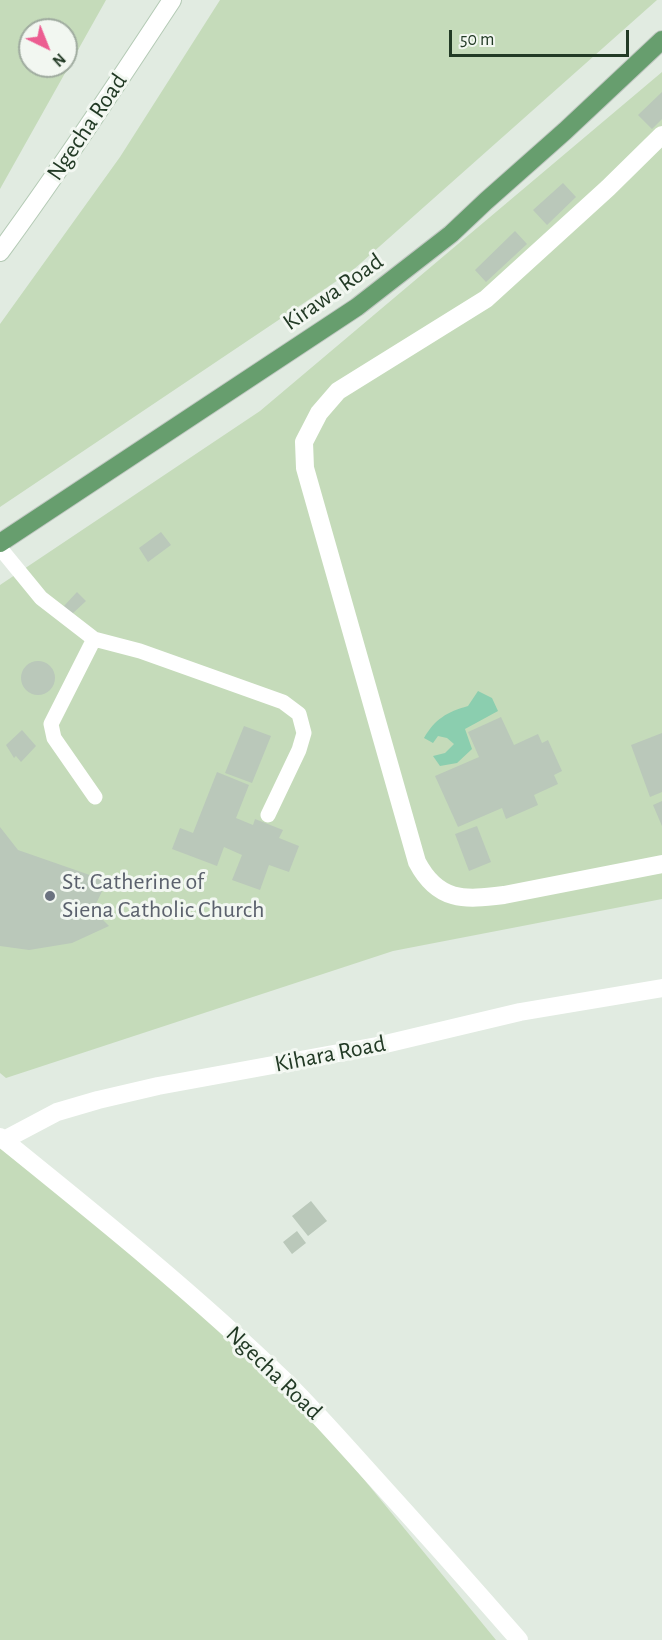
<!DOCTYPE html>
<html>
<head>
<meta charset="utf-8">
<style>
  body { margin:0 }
  #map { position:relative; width:662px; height:1640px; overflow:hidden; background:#e1ebe1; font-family:"Alegreya Sans",sans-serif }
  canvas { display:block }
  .north { position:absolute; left:18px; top:18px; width:60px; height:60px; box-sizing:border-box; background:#f2f7f1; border:2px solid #9fab9f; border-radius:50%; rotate:137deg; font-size:16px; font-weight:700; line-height:24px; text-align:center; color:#223a25 }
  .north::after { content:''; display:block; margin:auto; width:21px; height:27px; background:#ec5d91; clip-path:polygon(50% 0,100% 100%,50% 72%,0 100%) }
  .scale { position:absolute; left:449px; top:30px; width:180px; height:27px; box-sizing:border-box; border:3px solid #223a25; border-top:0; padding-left:8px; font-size:18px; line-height:21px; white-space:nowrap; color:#223a25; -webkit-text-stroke:4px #f2f7f1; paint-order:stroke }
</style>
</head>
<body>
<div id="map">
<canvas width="662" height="1640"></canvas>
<div class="north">N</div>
<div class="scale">50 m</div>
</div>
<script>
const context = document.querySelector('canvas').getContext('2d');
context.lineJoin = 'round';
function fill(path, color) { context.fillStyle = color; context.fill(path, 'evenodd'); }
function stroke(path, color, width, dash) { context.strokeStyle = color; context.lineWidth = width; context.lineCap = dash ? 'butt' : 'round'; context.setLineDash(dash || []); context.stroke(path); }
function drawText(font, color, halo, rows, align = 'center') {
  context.font = font + ' "Alegreya Sans",sans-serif'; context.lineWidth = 6; context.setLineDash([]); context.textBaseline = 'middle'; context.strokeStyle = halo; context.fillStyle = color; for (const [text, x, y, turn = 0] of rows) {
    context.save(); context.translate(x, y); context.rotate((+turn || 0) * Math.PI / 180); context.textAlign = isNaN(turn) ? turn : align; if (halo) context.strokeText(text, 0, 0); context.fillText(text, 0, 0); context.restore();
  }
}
fill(new Path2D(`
  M0 0H106L0 189ZM30 30H66V66H30Z
  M220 0H657L353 270 0 507V324L120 157Z
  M662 72V899L393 951 6 1078 0 1073V585L260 411Z
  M0 1148 147 1265 288 1387 496 1640H0Z`), '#c5dbba');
fill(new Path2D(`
  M478 691 492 698 498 711 465 729 472 749 457 763 440 766 433 756 445 753 454 744 447 738 438 736 433 743 424 738C435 719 447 712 468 706Z`), '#8bceaf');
fill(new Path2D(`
  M662 92V119L652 129 638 115Z
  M563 183 576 197 547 225 533 210Z
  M515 231 527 244 486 282 475 270Z
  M161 532 171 545 148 562 139 548Z
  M77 592 86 601 72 614 64 606Z
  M21 678a17 17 0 1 1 34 0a17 17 0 1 1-34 0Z
  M501 717 514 745 538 734 542 743 548 740 562 771 554 775 558 784 534 795 538 805 506 819 502 808 458 827 435 776 479 757 468 732Z
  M244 726 271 736 252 783 225 773Z
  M22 730 36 746 21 762 16 756 14 758 6 745Z
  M662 733V792L650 797 631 745Z
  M217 772 249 785 236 818 253 825 255 819 283 830 279 838 299 846 289 872 269 865 260 890 232 880 242 855 224 847 217 866 172 849 180 828 193 833Z
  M662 801V826L653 805Z
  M477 826 491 862 469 871 455 834Z
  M0 827 18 850 107 881 93 910 109 926 72 943 29 950 0 946Z
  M311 1201 327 1221 308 1236 292 1216Z
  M297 1231 306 1243 292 1254 283 1242Z`), '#bac8ba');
const secondary = new Path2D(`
  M0 252C60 170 116 85 172 0`);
const primary = new Path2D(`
  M0 543 357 307 451 234 486 201 565 131 662 40`);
stroke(secondary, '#b4cab5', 20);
stroke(primary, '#c1c8c2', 20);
stroke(new Path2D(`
  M0 548 41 598 94 639 140 651 227 682 283 702 299 714 304 733 299 750 268 815
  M94 639 51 724 54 738 95 797`), '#fff', 15);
stroke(new Path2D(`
  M662 135 608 188 486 299 338 391 319 413 304 442 305 468 417 862C438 902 464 900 504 895L662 864
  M4 1140 57 1112 98 1100 158 1086 377 1046 520 1012 662 988`), '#fff', 18);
stroke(new Path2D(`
  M0 1137C98 1216 196 1295 287 1383 317 1413 345 1445 374 1477 423 1531 471 1585 519 1640`), '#fff', 18);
stroke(secondary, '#fff', 18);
stroke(primary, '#679e6e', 18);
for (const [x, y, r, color] of [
  [50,896,6,"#6b7280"]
]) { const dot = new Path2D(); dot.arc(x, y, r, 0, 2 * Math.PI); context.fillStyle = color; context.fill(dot); stroke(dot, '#f2f7f1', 2); }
drawText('24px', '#223a25', '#f2f7f1', [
  ["Ngecha Road",87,127,-56],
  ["Kirawa Road",333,292,-35],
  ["Kihara Road",330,1054,-11],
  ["Ngecha Road",274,1373,44]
]);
drawText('24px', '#5b616d', '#f2f7f1', [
  ["St. Catherine of",62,882],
  ["Siena Catholic Church",62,910]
], 'left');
</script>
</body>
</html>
